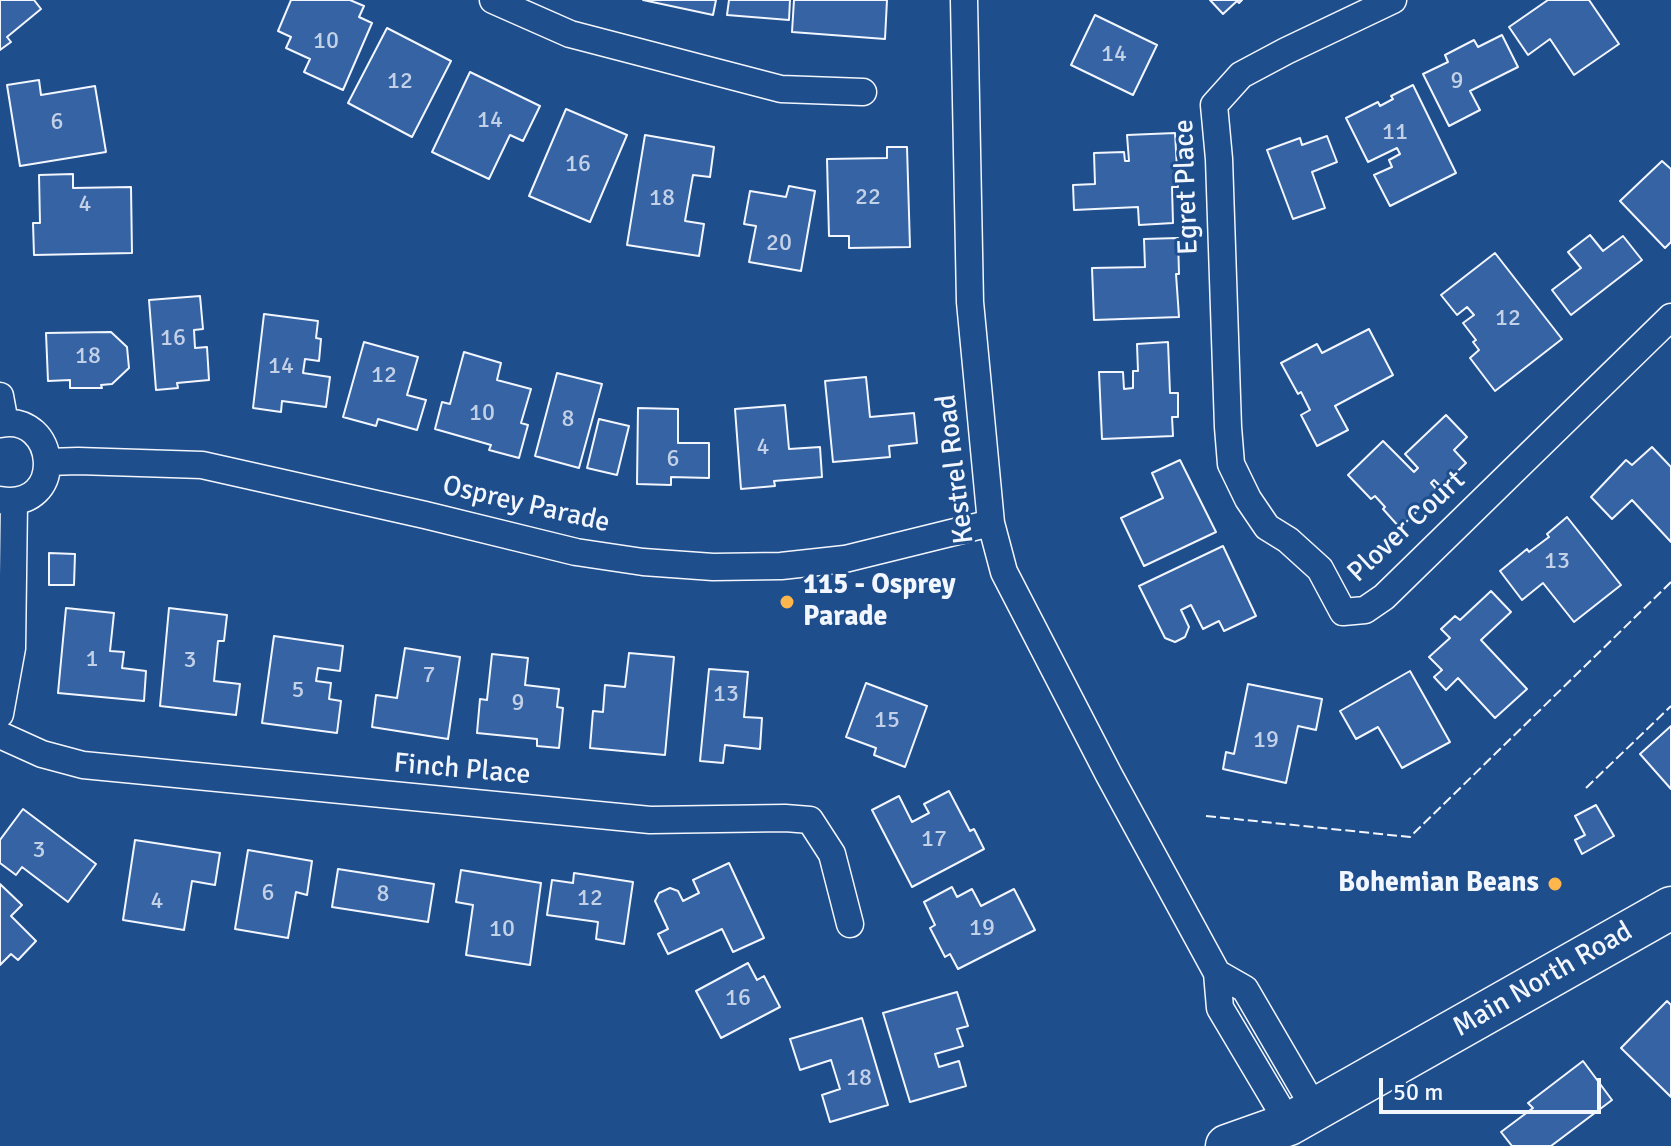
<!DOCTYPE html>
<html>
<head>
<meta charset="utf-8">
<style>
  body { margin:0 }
  #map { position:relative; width:1671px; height:1146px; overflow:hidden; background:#1f4e8c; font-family:Signika,sans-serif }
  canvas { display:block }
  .scale { position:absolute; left:1379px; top:1078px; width:222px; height:36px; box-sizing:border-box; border:4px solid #f2f6ff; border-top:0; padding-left:10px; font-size:24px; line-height:28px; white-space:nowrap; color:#f2f6ff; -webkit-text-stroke:6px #1f4e8c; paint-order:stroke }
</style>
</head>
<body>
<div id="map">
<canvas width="1671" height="1146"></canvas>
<div class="scale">50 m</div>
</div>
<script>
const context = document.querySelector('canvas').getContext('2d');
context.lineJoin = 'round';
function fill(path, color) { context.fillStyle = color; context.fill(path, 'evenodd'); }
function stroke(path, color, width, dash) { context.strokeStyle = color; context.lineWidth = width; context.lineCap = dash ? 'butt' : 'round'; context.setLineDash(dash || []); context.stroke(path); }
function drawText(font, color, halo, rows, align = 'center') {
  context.font = font + ' Signika,sans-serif'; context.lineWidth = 6; context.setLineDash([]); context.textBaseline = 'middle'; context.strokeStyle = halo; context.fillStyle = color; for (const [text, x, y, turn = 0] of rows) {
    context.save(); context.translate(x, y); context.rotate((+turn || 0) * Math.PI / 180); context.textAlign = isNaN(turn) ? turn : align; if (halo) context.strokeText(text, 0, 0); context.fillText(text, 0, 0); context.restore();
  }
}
const building = new Path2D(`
  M0 0H34L41 9 7 37 11 42 0 50Z
  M291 0H350L364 6 359 17 372 23 343 90 304 72 310 59 286 48 291 37 278 31Z
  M643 0H716L713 15Z
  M729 0H790L789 20 727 15Z
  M794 0H887L885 39 792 32Z
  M1210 0H1242L1239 3 1237 1 1223 14Z
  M1548 0H1589L1619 44 1574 75 1550 39 1528 55 1509 27Z
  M1095 15 1157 45 1133 95 1071 65Z
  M387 28 451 61 412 137 348 103Z
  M1502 35 1518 67 1470 91 1480 110 1449 126 1423 74 1448 62 1445 55 1474 40 1478 47Z
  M470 72 540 106 523 141 510 135 489 179 432 152Z
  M39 80 41 95 95 86 106 152 20 166 7 85Z
  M1413 85 1456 173 1390 206 1374 175 1392 167 1389 160 1400 154 1397 148 1368 162 1346 118 1378 102 1380 106 1393 99 1391 96Z
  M566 109 627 135 590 222 529 196Z
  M1175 133 1178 187H1172L1173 223 1139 225 1138 207 1074 210 1073 185 1095 184 1094 153 1124 152 1125 161H1129L1127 135Z
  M645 135 714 147 710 177 693 175 685 221 704 224 699 256 627 245Z
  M1327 136 1337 162 1312 172 1325 208 1293 219 1267 150 1300 138 1302 145Z
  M887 147H907L910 247 849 248V236H829L827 159 887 158Z
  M1662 161 1671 169V242L1665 248 1620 201Z
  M73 174V188L131 187 132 253 34 255 33 223H40L39 175Z
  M789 186 815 191 801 271 749 262 756 226 744 224 750 191 786 197Z
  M1590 235 1603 251 1623 236 1642 260 1571 315 1552 290 1581 268 1568 252Z
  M1178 238 1179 274H1176L1179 317 1094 320 1092 268 1145 267 1144 239Z
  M1495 253 1562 339 1495 391 1470 358 1479 350 1473 342 1476 340 1463 323 1474 315 1467 307 1457 315 1441 295Z
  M200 296 203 329 194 330 195 348 207 347 209 380 177 383 178 388 156 390 149 300Z
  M264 314 318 321 316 338 321 339 319 361 305 359 303 373 330 377 326 407 282 401 281 412 253 408Z
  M1369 329 1393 375 1335 406 1348 430 1317 446 1301 415 1310 410 1301 392 1298 394 1281 363 1317 344 1322 353Z
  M111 332 127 347 129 368 112 384 101 385 102 388H70V380L48 381 46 333Z
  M364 342 418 357 407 395 426 400 417 430 378 419 376 426 343 417Z
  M1168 342 1170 393H1178V417H1172L1173 436 1102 439 1099 372H1123L1124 389 1133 388V371H1138L1137 344Z
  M464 352 501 363 497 380 531 389 521 423 528 425 519 458 489 450 491 445 435 429 442 402 450 404Z
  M557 373 602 384 579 468 535 456Z
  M866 377 870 417 914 413 917 443 889 446 890 457 833 462 825 381Z
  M785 405 789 449 820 447 822 477 774 481 775 486 741 489 735 409Z
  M638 408 678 409V443H709V478L671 477V485L637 484Z
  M1446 415 1467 437 1454 450 1466 463 1441 487 1434 480 1431 483 1438 491 1400 528 1383 509 1385 507 1375 496 1371 499 1348 475 1383 441 1414 472 1418 468 1405 454Z
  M599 419 629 426 617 475 587 468Z
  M1652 447 1671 467V542L1632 500 1612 519 1591 497 1626 460 1632 465Z
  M1180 460 1216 532 1144 566 1121 518 1163 498 1152 473Z
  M1567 517 1621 585 1574 622 1543 583 1522 600 1500 571 1527 549 1529 552 1549 537 1547 534Z
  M1223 546 1256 616 1224 631 1219 621 1203 629 1191 605 1181 610 1189 627 1185 637 1175 642 1165 638 1139 586Z
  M49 553 75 554 74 585H49Z
  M1491 591 1511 612 1481 640 1527 689 1495 718 1458 678 1446 690 1434 677 1442 670 1429 657 1450 638 1441 629 1455 616 1460 620Z
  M66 608 114 613 110 651 124 652 122 668 146 671 144 701 58 693Z
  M169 608 227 615 224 641H218L214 681 240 684 236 715 160 706Z
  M274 636 343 646 340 671 318 668 316 681 331 683 329 699 341 701 337 733 262 723Z
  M405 648 460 657 448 739 372 727 376 695 397 698Z
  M629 653 674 657 665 755 590 748 593 711 603 712 605 685 625 687Z
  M492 654 528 658 525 685 559 689 557 707 563 708 559 748 537 746V739L477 733 480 699 487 700Z
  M709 669 748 672 744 717 762 718 760 749 725 745 723 763 700 761Z
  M1410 671 1450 742 1402 768 1378 727 1356 739 1340 711Z
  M866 683 927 706 905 767 874 755 876 748 846 737Z
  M1248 684 1322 699 1316 730 1298 726 1286 783 1223 769 1226 752 1234 754Z
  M1671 726V789L1640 754Z
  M949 791 970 831 974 829 984 849 912 887 872 810 899 796 912 822 929 813 924 804Z
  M1596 805 1614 836 1582 854 1575 840 1585 835 1575 816Z
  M23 809 96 864 68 902 22 867 16 875 0 863V840Z
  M135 840 220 853 215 885 192 881 184 930 123 920Z
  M248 850 312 861 307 895 296 892 288 938 235 929Z
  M729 863 764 938 733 952 722 929 668 954 658 934 668 929 655 901 659 893 670 888 678 891 683 901 699 893 693 880Z
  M338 869 434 884 428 922 332 907Z
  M461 870 541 883 530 965 466 955 473 905 456 902Z
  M574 873 633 882 624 944 596 939 598 922 547 915 552 880 573 883Z
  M0 884 22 905 11 916 36 941 18 960 11 954 0 965Z
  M952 887 957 897 972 889 981 906 1014 889 1035 930 958 969 950 954 945 957 930 928 935 925 924 902Z
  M748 963 757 980 764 976 780 1007 721 1038 696 991Z
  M957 992 968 1026 957 1029 963 1046 935 1054 939 1067 959 1061 966 1086 910 1102 883 1013Z
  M1667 1001 1671 1005V1097L1621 1048Z
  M862 1018 888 1105 830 1122 822 1095 840 1089 831 1060 800 1070 790 1039Z
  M1583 1061 1612 1100 1551 1146H1512L1501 1132 1533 1108 1528 1103Z`);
fill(building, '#3563a3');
stroke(building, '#f2f6ff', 2);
const street = new Path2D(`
  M493 0 570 34 781 89 863 92
  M964 0 970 302 991 523 1004 572 1109 775 1217 973 1220 1008 1289 1124
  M1393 0 1286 51 1241 75 1214 105 1219 159 1228 427 1231 464 1248 499 1267 527 1288 540 1320 569 1343 612 1365 610 1384 597 1671 317
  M0 396 5 423
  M0 424C58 412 67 511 0 500
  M48 462 78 461 202 465 425 515 576 552 643 562 713 567 781 566 845 559 991 523
  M0 714 12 648 14 503
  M0 735 42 754 83 765 650 820 785 818 810 820 832 854 850 924
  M1217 973 1245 989 1315 1109`);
const primary = new Path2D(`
  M1227 1146 1289 1124 1671 908`);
stroke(street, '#f2f6ff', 29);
stroke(primary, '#f2f6ff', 45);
stroke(street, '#1f4e8c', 26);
stroke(primary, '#1f4e8c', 42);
stroke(new Path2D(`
  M1586 788 1671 706
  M1206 816 1410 837 1671 582`), '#f2f6ff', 2, [10, 4]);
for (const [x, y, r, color] of [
  [787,602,8,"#ffb74d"],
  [1555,884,8,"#ffb74d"]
]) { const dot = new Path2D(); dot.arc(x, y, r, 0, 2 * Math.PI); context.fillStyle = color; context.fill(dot); stroke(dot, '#1f4e8c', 3); }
drawText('24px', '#c3d1e8', null, [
  ["10",326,42],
  ["14",1114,55],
  ["12",400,82],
  ["9",1457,82],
  ["14",490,121],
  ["6",57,123],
  ["11",1395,133],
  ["16",578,165],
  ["22",868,198],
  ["18",662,199],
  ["4",85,205],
  ["20",779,244],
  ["12",1508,319],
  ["16",173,339],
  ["18",88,357],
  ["14",281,367],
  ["12",384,376],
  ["10",482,414],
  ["8",568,420],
  ["4",763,448],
  ["6",673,460],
  ["13",1557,562],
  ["1",92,660],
  ["3",190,661],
  ["7",429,676],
  ["5",298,691],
  ["13",726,695],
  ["9",518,704],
  ["15",887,721],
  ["19",1266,741],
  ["17",934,840],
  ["3",39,851],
  ["6",268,894],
  ["8",383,895],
  ["12",590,899],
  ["4",157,902],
  ["19",982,929],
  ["10",502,930],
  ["16",738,999],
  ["18",859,1079]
]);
drawText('28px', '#f2f6ff', '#1f4e8c', [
  ["Egret Place",1187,187,-92],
  ["Kestrel Road",956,469,-97],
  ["Osprey Parade",526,505,13],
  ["Plover Court",1407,527,-43],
  ["Finch Place",462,770,5],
  ["Main North Road",1543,980,-30]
]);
drawText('bold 28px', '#f2f6ff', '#1f4e8c', [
  ["115 - Osprey",803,586],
  ["Parade",803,618],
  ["Bohemian Beans",1539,884,"right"]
], 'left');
</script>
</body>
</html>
